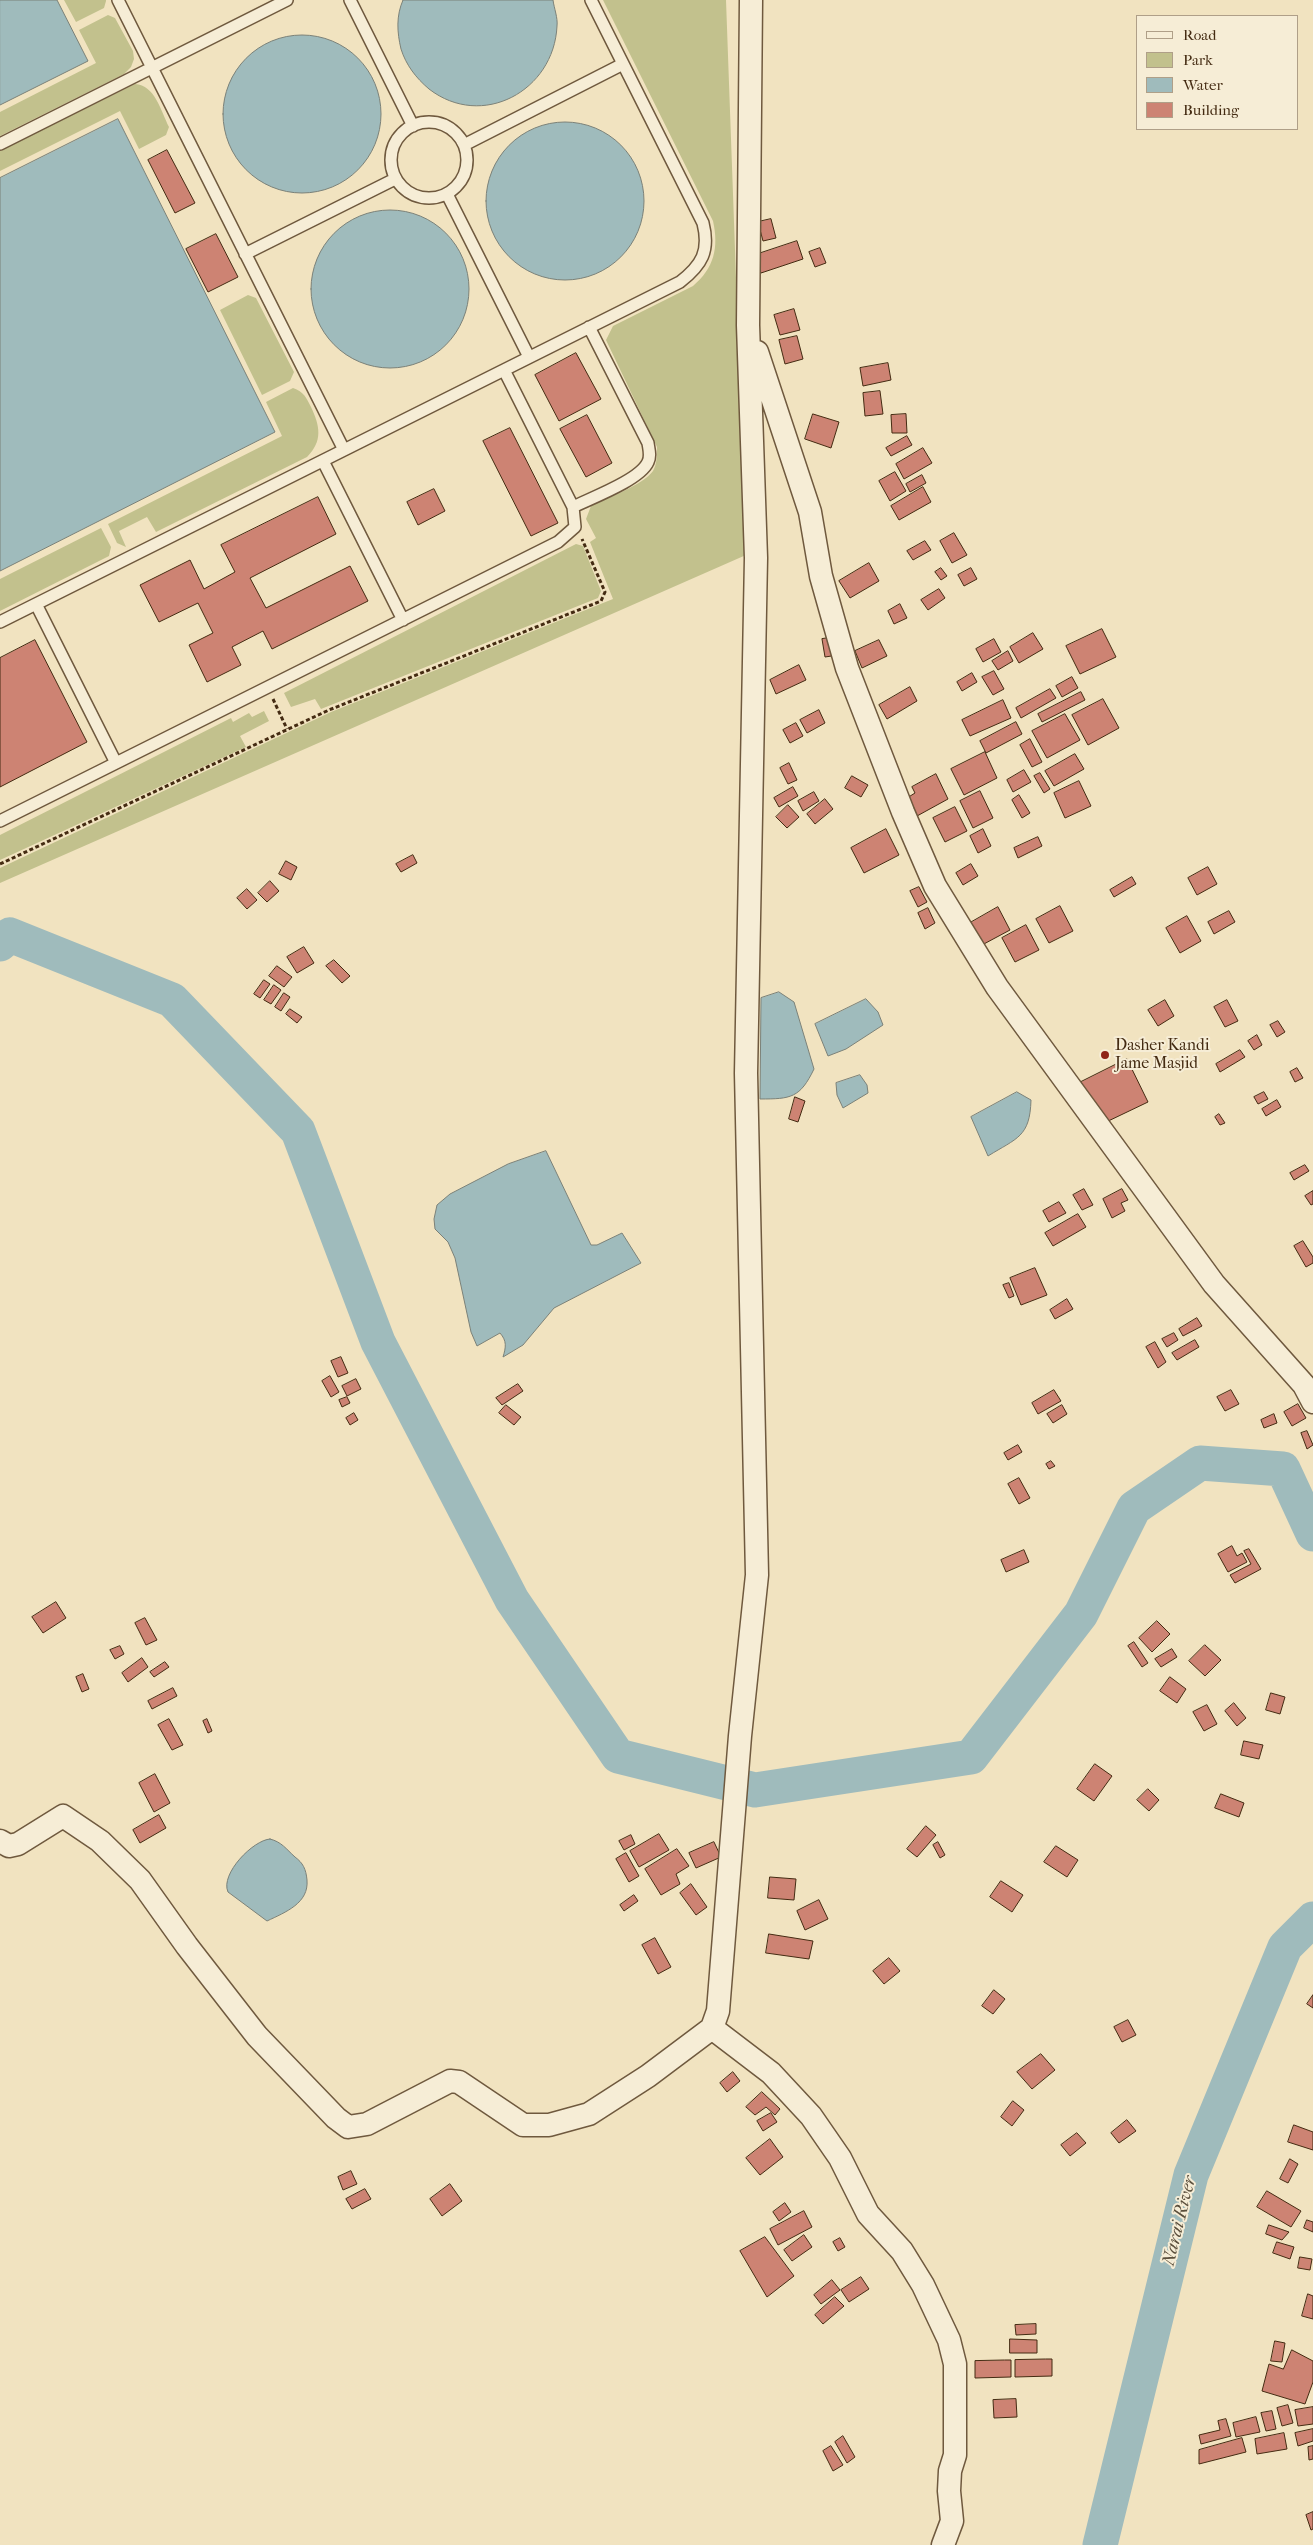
<!DOCTYPE html>
<html>
<head>
<meta charset="utf-8">
<style>
  body { margin:0 }
  #map { position:relative; width:1313px; height:2545px; overflow:hidden; background:#f1e3c0; font-family:"IM FELL French Canon",serif }
  canvas { display:block }
  .legend { position:absolute; left:1136px; top:15px; width:162px; height:115px; box-sizing:border-box; background:#f6edd6; border:1px solid #af9f88; margin:0; padding:6px 9px; list-style:none; font-size:15px; color:#442b12 }
  .legend li { display:flex; align-items:center; gap:10px; height:25px }
  .legend b { width:25px; border:1px solid #af9f88 }
</style>
</head>
<body>
<div id="map">
<canvas width="1313" height="2545"></canvas>
<ul class="legend">
<li><b style="height:6px;background:#f6edd6"></b>Road</li>
<li><b style="height:14px;background:#c2c18d"></b>Park</li>
<li><b style="height:14px;background:#9fbbbc"></b>Water</li>
<li><b style="height:14px;background:#cd8373"></b>Building</li>
</ul>
</div>
<script>
const context = document.querySelector('canvas').getContext('2d');
context.lineJoin = 'round';
function fill(path, color) { context.fillStyle = color; context.fill(path, 'evenodd'); }
function stroke(path, color, width, dash) { context.strokeStyle = color; context.lineWidth = width; context.lineCap = dash ? 'butt' : 'round'; context.setLineDash(dash || []); context.stroke(path); }
function drawText(font, color, halo, rows, align = 'center') {
  context.font = font + ' "IM FELL French Canon",serif'; context.lineWidth = 4; context.setLineDash([]); context.textBaseline = 'middle'; context.strokeStyle = halo; context.fillStyle = color; for (const [text, x, y, turn = 0] of rows) {
    context.save(); context.translate(x, y); context.rotate((+turn || 0) * Math.PI / 180); context.textAlign = isNaN(turn) ? turn : align; if (halo) context.strokeText(text, 0, 0); context.fillText(text, 0, 0); context.restore();
  }
}
fill(new Path2D(`
  M64 0H106V1L104 8 76 22Z
  M603 0H726L746 555 0 883V868L331 712 613 599 590 542 596 538 586 519 591 506C607 498 643 485 653 471 657 464 657 455 657 447L606 340 613 326 693 286C714 268 719 248 713 221Z
  M108 15 115 18 133 51 134 59 131 67 124 74 0 136V112L96 63 79 30Z
  M135 84C155 85 161 111 169 127L166 135 139 149 120 111 0 171V151Z
  M248 295 256 298 294 372 290 381 262 395 220 310Z
  M293 388C304 392 306 397 311 407 320 426 323 441 307 457L156 532 147 517 119 531 126 547 117 543 108 524 282 436 266 402Z
  M101 528 111 547 109 556 0 611V579Z
  M576 544 583 546 601 591 598 598 321 709 315 699 291 707 284 693Z
  M264 711 269 721 240 736 246 747 0 860V835L231 718 233 722 249 713 252 717Z`), '#c2c18d');
const water = new Path2D(`
  M0 0H57L88 61 0 105Z
  M403 0H553C554 8 558 18 557 26 554 91 482 130 429 89 416 78 406 65 401 49 397 32 396 16 403 0Z
  M223 114a79 79 0 1 1 158 0a79 79 0 1 1-158 0Z
  M118 119 275 432 0 571V178Z
  M486 201a79 79 0 1 1 158 0a79 79 0 1 1-158 0Z
  M311 289a79 79 0 1 1 158 0a79 79 0 1 1-158 0Z
  M779 992 794 1002 814 1069C800 1098 791 1099 760 1099L761 998Z
  M866 999 878 1012 883 1025 846 1049 828 1056 815 1024Z
  M860 1075 867 1085 868 1093 843 1108 837 1095 836 1083Z
  M1017 1092 1031 1100C1030 1137 1017 1138 988 1156L971 1117Z
  M546 1151 591 1245H597L622 1233 641 1263 554 1308 523 1345 503 1357C506 1347 507 1341 500 1333L477 1346 471 1332 455 1258 448 1242 435 1229 434 1219 437 1205 450 1194 508 1164Z
  M270 1839C282 1842 286 1849 295 1857 303 1863 306 1869 307 1880 309 1903 286 1912 267 1921L228 1892C220 1874 253 1840 270 1839Z`);
fill(water, '#9fbbbc');
stroke(water, '#7b8178', 1);
stroke(new Path2D(`
  M0 944 10 935 172 1000 298 1131 378 1342 512 1600 618 1756 755 1790 971 1757 1081 1614 1134 1508 1200 1463 1283 1469 1313 1534
  M1100 2545 1191 2175 1285 1947 1313 1919`), '#9fbbbc', 35);
const building = new Path2D(`
  M167 150 195 203 175 213 148 160Z
  M771 219 776 238 763 241 758 222Z
  M216 234 238 277 208 292 186 249Z
  M797 241 803 259 761 273 755 255Z
  M820 248 826 263 815 267 809 252Z
  M794 309 800 330 780 335 774 315Z
  M797 336 803 359 785 364 779 340Z
  M576 353 601 399 559 421 535 375Z
  M888 363 891 380 863 386 860 368Z
  M880 391 883 414 865 416 863 393Z
  M813 414 839 422 831 448 805 439Z
  M906 414 907 433H892L891 415Z
  M587 415 612 463 586 477 560 429Z
  M510 428 558 523 531 536 483 441Z
  M907 436 912 445 891 456 886 448Z
  M923 448 932 463 904 479 896 464Z
  M895 472 906 491 890 501 879 481Z
  M922 475 926 483 910 492 906 484Z
  M923 487 931 502 899 520 891 506Z
  M434 489 445 511 418 525 407 502Z
  M318 497 336 534 250 578 266 608 350 566 368 601 272 649 263 631 232 647 241 665 207 682 189 645 213 633 198 603 159 622 140 585 190 560 204 589 235 572 221 545Z
  M954 533 967 555 952 563 940 541Z
  M925 541 931 550 913 560 907 551Z
  M869 563 879 581 850 598 839 581Z
  M941 568 947 576 941 580 935 572Z
  M971 568 977 579 964 586 958 575Z
  M939 589 945 598 928 610 921 600Z
  M900 604 907 618 894 624 888 611Z
  M1102 629 1116 657 1080 674 1066 646Z
  M1033 633 1043 649 1019 663 1010 647Z
  M836 637 838 655 825 657 822 639Z
  M994 639 1001 652 983 662 976 649Z
  M35 640 87 742 0 787V658Z
  M879 640 887 656 862 668 855 651Z
  M1008 651 1013 661 998 670 992 661Z
  M799 665 806 680 776 694 770 680Z
  M994 671 1004 689 993 695 982 677Z
  M972 673 977 682 962 691 957 682Z
  M1072 677 1078 688 1062 697 1056 686Z
  M910 687 917 701 887 719 879 705Z
  M1050 689 1056 698 1021 718 1016 708Z
  M1081 692 1085 700 1042 722 1038 714Z
  M1103 699 1119 728 1088 745 1072 715Z
  M1003 700 1011 718 970 736 962 720Z
  M819 710 825 723 807 733 800 720Z
  M1065 714 1080 740 1047 758 1032 731Z
  M1016 722 1022 734 986 753 980 741Z
  M796 723 803 736 790 743 783 730Z
  M1030 739 1042 762 1032 767 1020 745Z
  M985 752 997 778 964 795 951 769Z
  M1075 754 1084 769 1054 786 1045 771Z
  M789 763 797 780 788 784 780 768Z
  M1024 770 1031 782 1013 792 1007 780Z
  M1040 773 1050 789 1044 793 1034 776Z
  M936 774 948 799 917 816 907 798 915 793 912 787Z
  M852 776 868 785 861 797 845 788Z
  M1079 781 1091 806 1065 818 1054 793Z
  M793 787 798 796 779 807 774 798Z
  M980 791 993 818 973 828 960 801Z
  M814 792 819 801 803 811 798 801Z
  M1019 795 1030 813 1022 818 1012 800Z
  M825 799 833 809 815 824 807 814Z
  M788 805 799 817 787 828 776 817Z
  M955 807 967 831 945 842 933 818Z
  M886 829 899 855 864 873 851 848Z
  M983 829 991 846 978 853 970 836Z
  M1038 837 1042 846 1018 858 1014 848Z
  M413 855 417 863 401 872 396 864Z
  M286 861 297 867 291 880 279 874Z
  M971 864 978 876 963 885 956 873Z
  M1208 867 1217 884 1197 895 1188 878Z
  M1132 877 1136 884 1114 897 1110 890Z
  M270 881 279 891 267 902 258 893Z
  M919 887 927 902 918 907 910 891Z
  M247 889 257 900 247 909 237 898Z
  M1060 906 1073 931 1049 943 1036 919Z
  M998 907 1010 930 982 945 970 923Z
  M928 908 935 923 925 929 918 913Z
  M1229 911 1235 922 1214 934 1208 922Z
  M1187 916 1201 941 1180 953 1166 928Z
  M1026 925 1039 950 1015 962 1002 938Z
  M304 947 314 963 297 973 287 957Z
  M334 960 350 976 342 983 326 966Z
  M277 966 292 977 284 987 269 976Z
  M264 980 270 984 260 998 254 994Z
  M274 985 281 990 271 1004 264 1000Z
  M284 993 290 997 281 1011 275 1007Z
  M1165 1000 1174 1016 1158 1026 1148 1010Z
  M1227 1000 1238 1021 1225 1027 1214 1007Z
  M290 1009 302 1017 297 1023 286 1014Z
  M1278 1021 1285 1032 1277 1037 1270 1025Z
  M1257 1035 1262 1045 1254 1050 1248 1041Z
  M1240 1050 1245 1057 1220 1072 1216 1064Z
  M1127 1059 1148 1102 1102 1124 1081 1082Z
  M1297 1068 1303 1078 1295 1082 1290 1072Z
  M1264 1092 1268 1099 1258 1104 1254 1097Z
  M795 1097 805 1101 798 1122 789 1119Z
  M1277 1100 1281 1107 1266 1116 1262 1109Z
  M1219 1114 1225 1123 1220 1125 1215 1117Z
  M1305 1165 1309 1171 1294 1180 1290 1173Z
  M1084 1189 1093 1205 1082 1210 1073 1195Z
  M1122 1189 1128 1200 1121 1203 1125 1211 1112 1218 1103 1199Z
  M1313 1191V1204L1311 1205 1305 1196Z
  M1059 1202 1066 1213 1049 1222 1043 1211Z
  M1078 1214 1086 1227 1053 1246 1045 1233Z
  M1303 1241 1313 1257V1263L1306 1267 1294 1246Z
  M1035 1268 1047 1295 1021 1305 1010 1278Z
  M1009 1283 1014 1296 1009 1298 1003 1285Z
  M1067 1299 1073 1309 1055 1319 1050 1310Z
  M1197 1318 1202 1326 1183 1336 1179 1329Z
  M1174 1333 1178 1340 1167 1347 1162 1339Z
  M1195 1340 1199 1347 1177 1360 1172 1353Z
  M1155 1342 1166 1362 1158 1368 1146 1347Z
  M341 1357 348 1373 338 1377 331 1361Z
  M330 1376 339 1392 331 1397 322 1381Z
  M356 1379 361 1389 347 1396 342 1386Z
  M518 1384 523 1391 502 1405 496 1398Z
  M1054 1390 1061 1401 1038 1414 1032 1403Z
  M1231 1390 1239 1404 1225 1411 1217 1397Z
  M347 1397 350 1403 342 1407 339 1400Z
  M1298 1404 1306 1418 1292 1426 1284 1412Z
  M506 1405 521 1417 514 1425 499 1413Z
  M1062 1405 1067 1414 1053 1423 1047 1414Z
  M354 1413 358 1420 350 1425 346 1418Z
  M1274 1414 1277 1423 1264 1428 1261 1420Z
  M1307 1431 1313 1445 1307 1449 1301 1433Z
  M1018 1445 1022 1452 1008 1460 1004 1453Z
  M1051 1461 1055 1466 1049 1469 1046 1464Z
  M1019 1478 1030 1498 1019 1504 1008 1484Z
  M1232 1546 1237 1556 1242 1553 1247 1562 1228 1572 1218 1554Z
  M1249 1549 1261 1569 1235 1583 1230 1575 1251 1564 1244 1551Z
  M1024 1550 1029 1562 1006 1572 1001 1560Z
  M56 1602 66 1618 43 1633 32 1617Z
  M145 1618 157 1640 146 1645 135 1623Z
  M1157 1621 1170 1634 1152 1652 1139 1638Z
  M1134 1642 1148 1663 1142 1667 1128 1646Z
  M1205 1645 1221 1660 1205 1676 1189 1661Z
  M120 1646 124 1654 115 1659 110 1650Z
  M1172 1649 1177 1657 1161 1667 1155 1659Z
  M142 1658 148 1667 128 1682 122 1673Z
  M165 1662 169 1667 154 1677 150 1672Z
  M83 1674 89 1689 82 1692 76 1677Z
  M1170 1677 1186 1689 1177 1703 1160 1691Z
  M173 1688 177 1696 152 1709 148 1701Z
  M1271 1693 1285 1697 1280 1714 1266 1710Z
  M1234 1703 1246 1718 1237 1726 1225 1711Z
  M1207 1705 1217 1724 1204 1731 1193 1712Z
  M169 1719 183 1745 172 1750 158 1725Z
  M207 1719 212 1731 208 1733 203 1721Z
  M1244 1741 1263 1745 1259 1759 1241 1755Z
  M1095 1764 1112 1776 1094 1801 1077 1789Z
  M155 1774 170 1803 154 1812 139 1783Z
  M1148 1789 1159 1800 1149 1811 1137 1800Z
  M1221 1794 1244 1803 1239 1817 1215 1808Z
  M159 1815 166 1828 140 1843 133 1830Z
  M926 1826 936 1835 917 1857 907 1849Z
  M659 1834 669 1850 639 1867 630 1851Z
  M631 1835 635 1844 624 1850 619 1841Z
  M714 1842 721 1857 696 1868 689 1853Z
  M938 1842 945 1855 940 1858 933 1845Z
  M1056 1846 1078 1860 1067 1877 1044 1862Z
  M677 1849 689 1866 676 1874 680 1884 661 1895 645 1869Z
  M626 1853 639 1876 629 1882 616 1859Z
  M770 1877 796 1879 794 1900 768 1898Z
  M1001 1881 1023 1895 1012 1912 990 1897Z
  M691 1884 707 1907 696 1915 680 1893Z
  M634 1895 638 1901 624 1911 620 1905Z
  M819 1900 828 1919 805 1930 797 1911Z
  M769 1934 813 1941 809 1959 766 1953Z
  M655 1938 671 1967 658 1974 642 1945Z
  M889 1958 900 1971 884 1984 873 1971Z
  M994 1990 1005 1999 993 2014 982 2006Z
  M1313 1995V2008L1307 2004Z
  M1128 2020 1136 2035 1122 2042 1114 2027Z
  M1041 2054 1055 2070 1032 2089 1017 2072Z
  M733 2072 740 2081 727 2092 720 2083Z
  M762 2092 780 2109 775 2115 766 2107 755 2115 746 2107Z
  M1013 2101 1024 2110 1012 2126 1001 2117Z
  M771 2113 777 2122 763 2131 757 2121Z
  M1127 2120 1136 2131 1119 2143 1111 2133Z
  M1294 2125 1313 2132V2150L1288 2142Z
  M1077 2133 1086 2143 1070 2156 1061 2145Z
  M770 2139 783 2157 760 2175 746 2158Z
  M1290 2159 1298 2164 1288 2183 1280 2179Z
  M351 2171 357 2184 343 2190 338 2177Z
  M450 2184 462 2201 442 2216 430 2199Z
  M365 2189 371 2199 352 2209 346 2199Z
  M1267 2191 1301 2211 1291 2227 1257 2207Z
  M785 2203 791 2212 779 2221 773 2212Z
  M804 2211 812 2227 778 2245 770 2229Z
  M1307 2220 1313 2222V2232L1304 2228Z
  M1269 2225 1289 2232 1282 2240 1266 2234Z
  M804 2235 812 2247 792 2261 784 2250Z
  M765 2237 794 2276 767 2297 740 2251Z
  M840 2238 845 2247 838 2251 833 2242Z
  M1277 2242 1294 2247 1290 2259 1273 2253Z
  M1300 2257 1312 2259 1310 2270 1298 2268Z
  M861 2277 869 2289 849 2302 841 2290Z
  M832 2280 840 2290 821 2304 814 2295Z
  M1308 2294 1313 2296V2319L1302 2316Z
  M835 2297 844 2306 823 2324 815 2315Z
  M1036 2324V2334L1016 2335 1015 2325Z
  M1010 2339 1037 2340V2353H1010Z
  M1275 2341 1285 2343 1282 2362 1271 2361Z
  M1292 2350 1313 2361V2382L1305 2404 1262 2391 1269 2364 1283 2369Z
  M1046 2359H1052V2376L1015 2377V2360Z
  M1005 2360H1011V2377L975 2378V2361Z
  M1016 2399 1017 2417 994 2418 993 2400Z
  M1288 2405 1293 2423 1282 2426 1277 2408Z
  M1313 2407V2424L1298 2426 1295 2410Z
  M1272 2411 1276 2429 1266 2431 1261 2413Z
  M1256 2417 1260 2432 1236 2437 1233 2423Z
  M1226 2419 1231 2436 1201 2444 1199 2435 1220 2430 1218 2421Z
  M1313 2429V2441L1298 2446 1295 2433Z
  M1284 2433 1287 2449 1257 2454 1255 2439Z
  M843 2436 855 2457 847 2463 835 2442Z
  M1242 2438 1246 2452 1199 2464V2450Z
  M831 2446 843 2465 833 2471 823 2451Z
  M1313 2446V2459L1309 2460 1308 2447Z
  M1313 2512V2529L1311 2530 1306 2515Z`);
fill(building, '#cd8373');
stroke(building, '#442b12', 1);
const service = new Path2D(`
  M118 0 344 450
  M350 0 413 126
  M391 160a38 38 0 1 1 76 0a38 38 0 1 1-76 0Z
  M0 144 287 0
  M464 145 623 64
  M447 194 529 357
  M245 254 395 179
  M323 461 403 620
  M573 507C591 498 640 480 648 462 651 456 649 450 648 443L589 327
  M36 604 116 763
  M0 622 680 282C702 265 710 251 703 223L591 0
  M0 821 558 542 575 527 573 507 504 370`);
const minor = new Path2D(`
  M751 0 748 325 756 558 746 1073 757 1575 740 1736 718 2011 712 2028 771 2073 811 2116 840 2158 868 2214 902 2251 923 2285 949 2340 955 2364V2455L950 2471 949 2491 952 2521 943 2545
  M757 352 810 512 821 576 847 668 903 812 935 886 997 987 1214 1284 1304 1385 1313 1402
  M0 1841 9 1846 18 1844 63 1816 100 1841 140 1880 187 1946 257 2036 336 2118 348 2127 367 2124 450 2081 459 2082 523 2125H549L589 2114 648 2076 712 2028`);
stroke(service, '#6f593e', 14);
stroke(minor, '#6f593e', 25);
stroke(new Path2D(`
  M273 699 287 729
  M0 864 329 710 601 601 605 592 582 539`), '#442b12', 3, [4, 2.5]);
stroke(service, '#f6edd6', 11);
stroke(minor, '#f6edd6', 22);
for (const [x, y, r, color] of [
  [1105,1055,5,"#8f2418"]
]) { const dot = new Path2D(); dot.arc(x, y, r, 0, 2 * Math.PI); context.fillStyle = color; context.fill(dot); stroke(dot, '#f6edd6', 2); }
drawText('16px', '#442b12', '#f6edd6', [
  ["Dasher Kandi",1115,1046],
  ["Jame Masjid",1115,1064]
], 'left');
drawText('italic 18px', '#5b4f3c', '#f6edd6', [
  ["Narai River",1180,2221,-76]
]);
</script>
</body>
</html>
